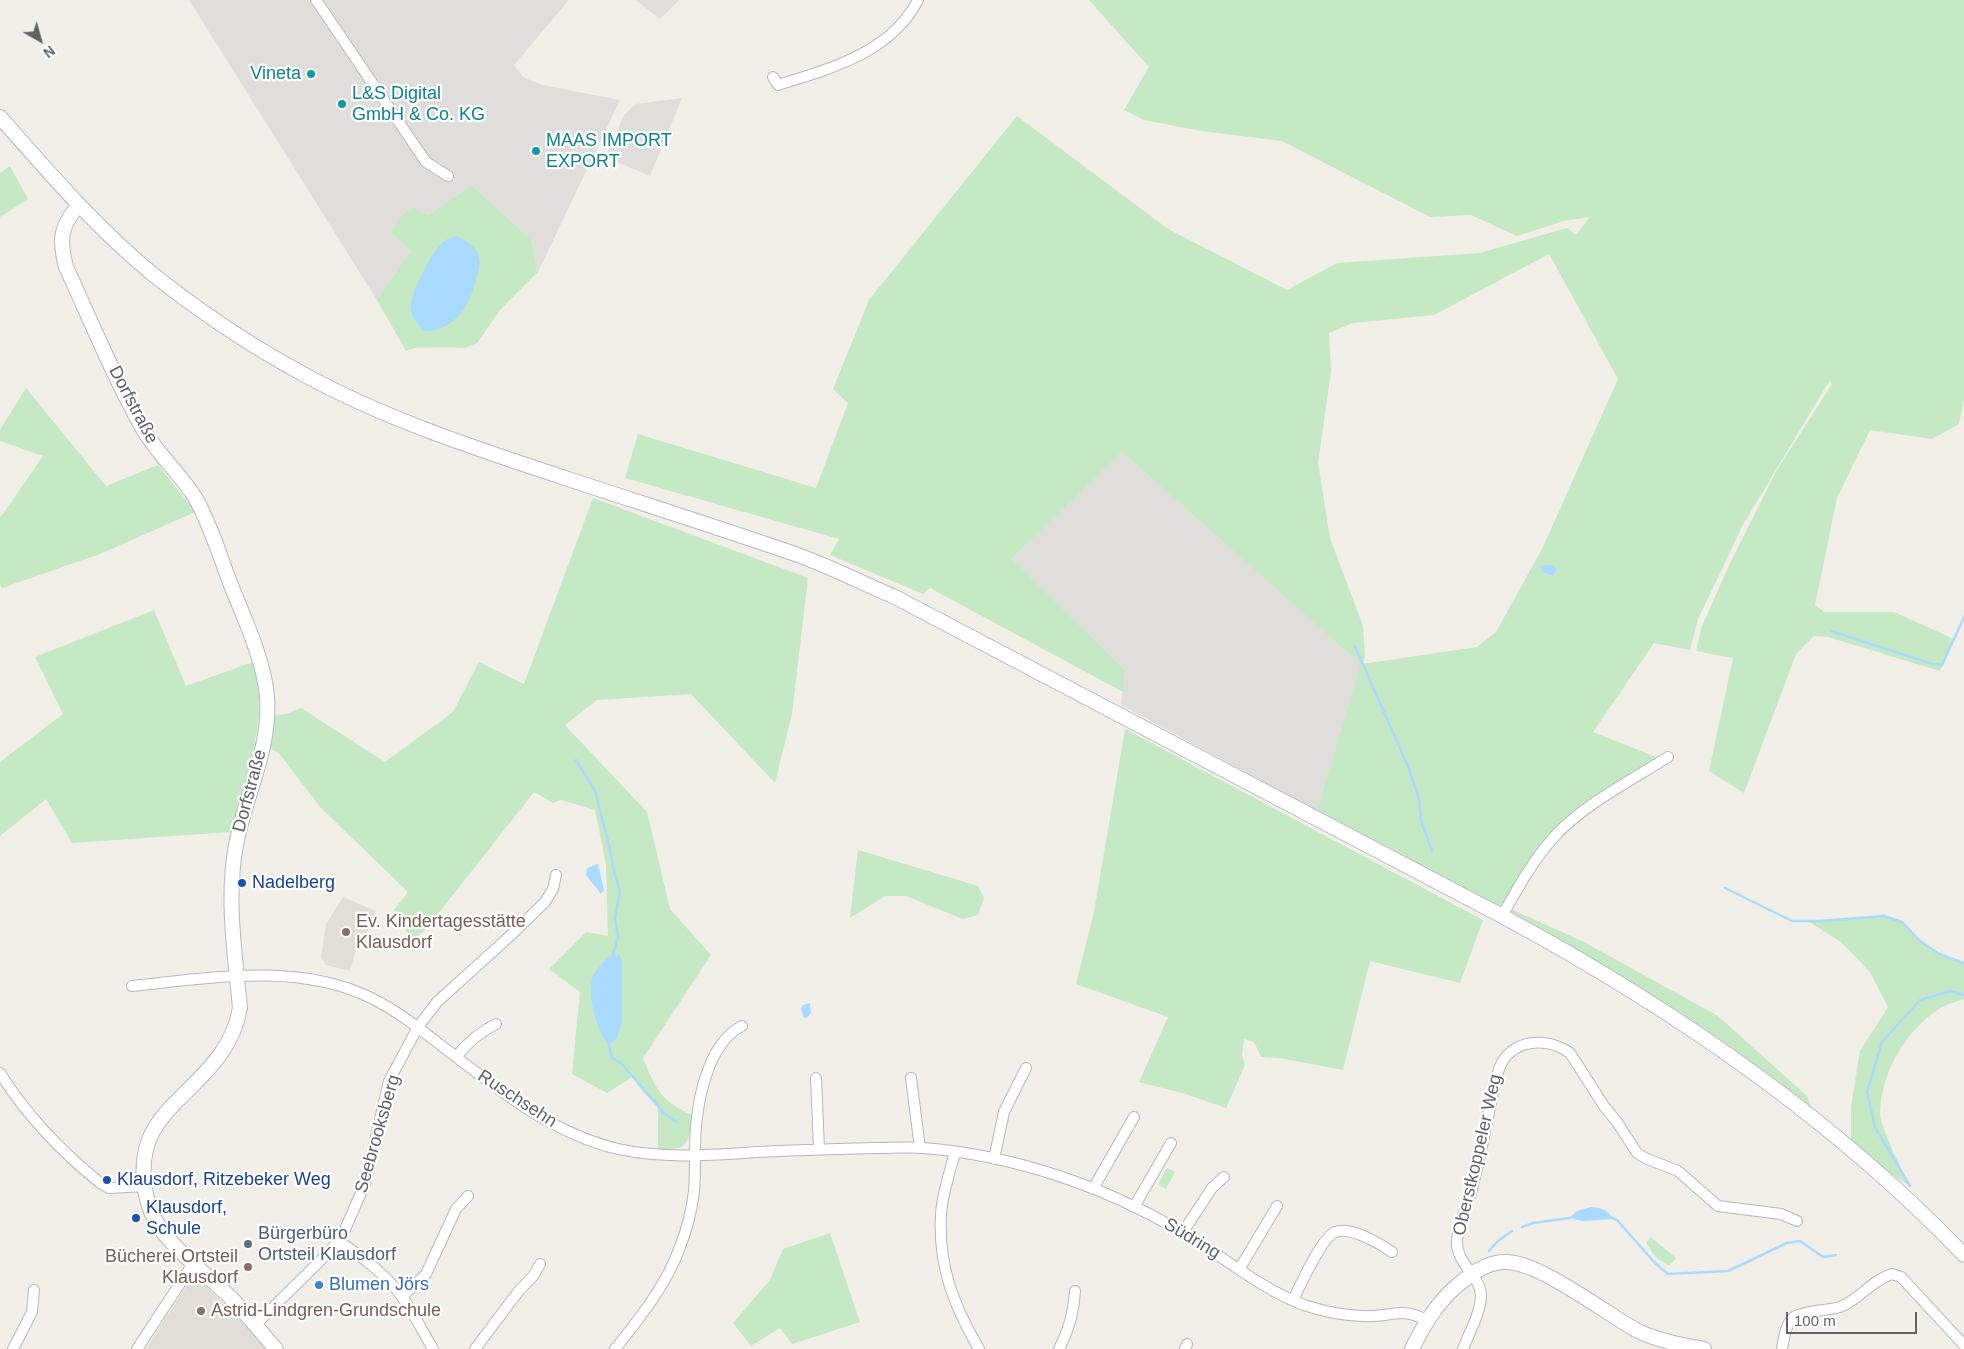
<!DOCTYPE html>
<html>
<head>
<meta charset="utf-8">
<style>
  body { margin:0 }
  #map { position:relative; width:1964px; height:1349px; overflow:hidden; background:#f1efe8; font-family:Helvetica,sans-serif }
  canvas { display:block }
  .north { position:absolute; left:15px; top:15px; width:50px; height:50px; -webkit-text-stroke:4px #fff; paint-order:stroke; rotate:142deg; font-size:14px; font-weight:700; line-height:20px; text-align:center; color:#5f6368 }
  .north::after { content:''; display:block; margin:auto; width:18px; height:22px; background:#5f6368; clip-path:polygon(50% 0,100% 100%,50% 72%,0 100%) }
  .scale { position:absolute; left:1786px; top:1312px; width:131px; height:22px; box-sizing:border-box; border:2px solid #5f6368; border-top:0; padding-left:6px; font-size:15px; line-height:18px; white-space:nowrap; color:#5f6368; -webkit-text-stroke:4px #fff; paint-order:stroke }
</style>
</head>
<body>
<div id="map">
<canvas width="1964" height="1349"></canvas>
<div class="north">N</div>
<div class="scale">100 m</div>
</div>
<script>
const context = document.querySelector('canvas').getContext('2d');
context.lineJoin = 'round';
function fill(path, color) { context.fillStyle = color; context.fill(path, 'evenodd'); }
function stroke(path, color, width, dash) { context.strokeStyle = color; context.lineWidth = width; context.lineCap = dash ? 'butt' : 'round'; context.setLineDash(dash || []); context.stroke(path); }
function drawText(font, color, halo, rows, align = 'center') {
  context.font = font + ' Helvetica,sans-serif'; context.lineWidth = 4.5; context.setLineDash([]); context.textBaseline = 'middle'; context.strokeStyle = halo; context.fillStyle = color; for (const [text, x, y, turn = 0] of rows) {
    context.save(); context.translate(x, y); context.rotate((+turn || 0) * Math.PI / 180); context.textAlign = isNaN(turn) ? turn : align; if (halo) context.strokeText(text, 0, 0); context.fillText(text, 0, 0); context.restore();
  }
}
fill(new Path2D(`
  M189 0H569L514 65 523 77 542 85 620 100 538 272 531 239 472 185 427 216 411 250 377 300Z
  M636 0H679L660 19Z
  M682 98 650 176 605 157 624 115 636 104Z
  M1122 452 1362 664 1317 811 1121 705 1125 670 1012 559Z`), '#e0deda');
fill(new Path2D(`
  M343 897 376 911 364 940 356 949 350 971 326 965 321 958 326 924Z
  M194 1274 269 1349H146Z`), '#e1ded6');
fill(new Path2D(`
  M1089 0H1964V399L1959 424 1932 439 1870 430 1837 498 1815 605 1824 612H1894L1954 639 1940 671 1828 637 1814 636 1796 654 1744 793 1709 771 1733 658 1696 651 1702 626 1731 561 1777 470 1832 384 1830 380 1744 523 1698 619 1690 650 1654 643 1593 732 1661 759 1577 813 1536 854 1499 908 1317 811 1361 664 1122 452 1012 559 1125 670 1123 692 930 588 923 594 830 555 839 539 625 478 638 434 816 488 848 403 833 389 869 300 1017 116 1168 229 1287 290 1337 263 1480 253 1567 228 1576 235 1590 217 1564 221 1517 236 1471 215 1430 217 1282 141 1202 131 1144 120 1124 110 1149 67ZM1549 254 1618 379 1543 547 1496 632 1477 647 1362 664 1365 658 1363 626 1330 538 1318 463 1331 371 1329 333 1353 323 1434 315Z
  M10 166 28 199 0 217V173Z
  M472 185 531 239 538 272 500 310 477 343 464 348 418 347 406 351 377 300 411 250 391 232 399 218 413 207 427 216Z
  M26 388 106 486 158 465 186 500 195 512 100 554 2 588 0 584V518L43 456 0 441V430Z
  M593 498 808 578 792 714 775 783 691 694 597 700 565 725 647 812 670 909 711 955 643 1058C655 1088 661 1101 692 1115 688 1144 690 1150 658 1149V1107L644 1093 632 1077 607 1093 572 1074 580 992 549 969 586 932 608 936 606 864 595 810 561 800 553 803 534 792 426 929 412 941 394 910 408 892 321 808 279 753 269 748 273 715 286 714 301 708 385 762 453 712 479 662 524 684Z
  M154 610 186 686 253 662C255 673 258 685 259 696 262 735 241 794 231 832L72 843 46 799 0 836V762L63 714 35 657Z
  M1125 729 1483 920 1460 983 1370 961 1343 1070 1280 1058 1261 1057 1254 1042 1244 1039 1242 1056 1245 1065 1226 1108 1183 1093 1139 1082 1168 1017 1076 984 1094 912Z
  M858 850 978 886 984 898 978 915 963 919 906 896H885L850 918Z
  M1509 908 1584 942 1718 1016 1807 1096 1811 1107 1731 1050 1509 914Z
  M1884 916 1902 922 1920 941 1939 954 1964 963V999C1956 1002 1946 1004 1939 1009 1905 1031 1880 1074 1880 1115 1880 1125 1904 1175 1910 1186L1891 1174 1851 1140V1107L1860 1051 1888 1007 1870 972 1841 942 1808 921Z
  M1167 1168 1175 1172 1166 1189 1158 1185Z
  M830 1233 860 1322 792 1344 780 1328 751 1346 733 1323 770 1280 783 1249Z
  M1651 1237 1676 1258 1669 1266 1656 1257 1646 1243Z`), '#c5e8c5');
fill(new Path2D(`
  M456 236C465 240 476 246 479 257 481 264 478 273 476 280 469 307 453 333 421 331V328C415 321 409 313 411 303 415 286 430 255 442 243 445 239 452 238 456 236Z
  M1552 565 1557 569 1553 576 1542 572 1540 566Z
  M598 864 604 890 601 894 586 875 587 868Z
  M619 954 622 960V1022L617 1038 609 1045C596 1030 588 998 592 979 593 974 597 970 600 966 605 959 610 955 619 954Z
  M810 1003 811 1013 807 1018 803 1017 801 1008 803 1005Z
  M1591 1207C1603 1208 1607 1210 1614 1219L1583 1221 1569 1218 1577 1211Z`), '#aadaff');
stroke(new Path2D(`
  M1831 631 1932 664 1942 665 1964 617
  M1355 646 1409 769 1419 799 1421 821 1432 851
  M576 760 595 791 610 849 614 872 620 891 615 918 618 937 613 955
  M1725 888 1792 921H1820L1884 916 1902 922 1920 941 1939 954 1964 963
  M609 1045 612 1058 621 1063 666 1115 677 1122
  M1910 1186 1875 1127 1867 1092 1882 1042 1920 1000 1950 991 1964 995
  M1612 1218 1617 1220 1655 1263 1668 1274 1728 1271 1787 1243 1800 1241 1823 1257 1836 1255
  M1522 1227 1533 1223 1570 1218
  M1489 1251 1498 1241 1512 1231`), '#aadaff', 2.5);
const street = new Path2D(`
  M316 0 426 162 448 176
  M773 77 778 85C829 69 891 53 918 0
  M1502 916C1518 888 1533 860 1555 836 1583 805 1632 780 1668 757
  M132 986C209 978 298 962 371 998 400 1012 425 1033 451 1053 501 1092 554 1134 618 1149 664 1159 710 1155 757 1152 796 1150 835 1149 875 1148 891 1148 907 1147 923 1148 1014 1155 1107 1187 1185 1234 1224 1257 1261 1289 1304 1305 1325 1312 1350 1317 1373 1316 1396 1315 1403 1308 1426 1320
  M456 1057C467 1043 480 1032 496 1024
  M0 1073C26 1115 62 1152 100 1183L109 1188 145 1186
  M816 1078 819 1149
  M911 1078 920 1148
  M955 1152C950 1172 942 1194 941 1215 938 1266 954 1306 979 1349
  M994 1159 1004 1112 1026 1068
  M1093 1189 1134 1117
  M1134 1207 1171 1143
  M1183 1232 1212 1188 1224 1177
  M339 1241C359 1255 380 1270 396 1289 411 1307 421 1329 433 1349
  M1240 1268 1277 1206
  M402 1297 426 1274 456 1209 468 1196
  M1293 1300C1300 1286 1322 1237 1335 1232 1351 1226 1380 1244 1392 1252
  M255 1325 329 1252 342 1236 365 1184 389 1081 418 1027 437 1002 510 936 545 902 553 889 556 875
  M13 1349 32 1312 34 1290
  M137 1349 194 1262
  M475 1349 518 1292 534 1275 540 1264
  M615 1349C640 1318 667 1284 680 1247 687 1229 692 1209 694 1191 696 1169 694 1148 696 1126 699 1093 710 1042 742 1026
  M1059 1349C1069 1330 1074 1312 1075 1291
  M1185 1349 1187 1344
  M1463 1349C1469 1333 1481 1312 1481 1295 1480 1275 1455 1263 1457 1240 1459 1220 1469 1203 1473 1185 1483 1146 1489 1107 1499 1069 1510 1039 1546 1036 1570 1053L1604 1106 1617 1122 1637 1153 1645 1158 1678 1171 1718 1206 1781 1214 1797 1221
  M1782 1349C1784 1339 1785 1324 1794 1317 1805 1310 1827 1311 1840 1307 1859 1300 1872 1280 1892 1274L1901 1277 1964 1345`);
const secondary = new Path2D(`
  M0 117C50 174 101 233 160 280 205 315 253 347 303 374 387 420 478 449 568 479 644 504 720 528 795 554 829 566 862 583 895 597L1502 916C1671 1007 1831 1116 1964 1255
  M79 205C60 226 59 240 66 267 91 321 114 378 143 429 158 455 181 474 196 499 210 524 219 553 229 580 243 616 264 659 267 697 271 748 245 796 236 845 226 898 235 954 240 1008 233 1050 204 1074 175 1103 166 1112 158 1122 152 1133 138 1161 142 1202 160 1228 176 1251 207 1275 228 1295 245 1312 260 1331 276 1349
  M1412 1349C1425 1322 1440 1298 1464 1280 1475 1271 1490 1262 1505 1262 1539 1261 1606 1314 1638 1331 1659 1341 1682 1345 1704 1349`);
stroke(street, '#b5b8bc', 12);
stroke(secondary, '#b6babf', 16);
stroke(street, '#fff', 10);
stroke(secondary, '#fff', 14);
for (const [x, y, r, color] of [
  [311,74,5,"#0f9aa8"],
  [342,104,5,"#0f9aa8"],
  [536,151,5,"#0f9aa8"],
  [242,883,5,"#1a4fb4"],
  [346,932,5,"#8d6e63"],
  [107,1180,5,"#1a4fb4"],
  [136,1218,5,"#1a4fb4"],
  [248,1244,5,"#5c6f8a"],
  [248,1267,5,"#8d6e63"],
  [319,1285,5,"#3f7fe0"],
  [201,1311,5,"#8d6e63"]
]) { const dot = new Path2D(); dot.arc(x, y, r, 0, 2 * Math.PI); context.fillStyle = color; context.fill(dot); stroke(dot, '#fff', 2); }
drawText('18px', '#0d838f', '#fff', [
  ["Vineta",301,74,"right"],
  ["L&S Digital",352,94],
  ["GmbH & Co. KG",352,115],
  ["MAAS IMPORT",546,141],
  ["EXPORT",546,162]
], 'left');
drawText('18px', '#5f6368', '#fff', [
  ["Dorfstraße",133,405,62],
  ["Dorfstraße",250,791,-75],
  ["Ruschsehn",517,1099,33],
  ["Seebrooksberg",378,1134,-74],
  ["Oberstkoppeler Weg",1478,1155,-77],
  ["Südring",1192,1239,31]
]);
drawText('18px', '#164399', '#fff', [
  ["Nadelberg",252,883],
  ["Klausdorf, Ritzebeker Weg",117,1180],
  ["Klausdorf,",146,1208],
  ["Schule",146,1229]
], 'left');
drawText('18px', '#785e54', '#fff', [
  ["Ev. Kindertagesstätte",356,922],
  ["Klausdorf",356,943],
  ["Bücherei Ortsteil",238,1257,"right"],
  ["Klausdorf",238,1278,"right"],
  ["Astrid-Lindgren-Grundschule",211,1311]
], 'left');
drawText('18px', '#4e5e75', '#fff', [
  ["Bürgerbüro",258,1234],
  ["Ortsteil Klausdorf",258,1255]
], 'left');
drawText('18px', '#366cbe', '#fff', [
  ["Blumen Jörs",329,1285]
], 'left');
</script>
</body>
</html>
